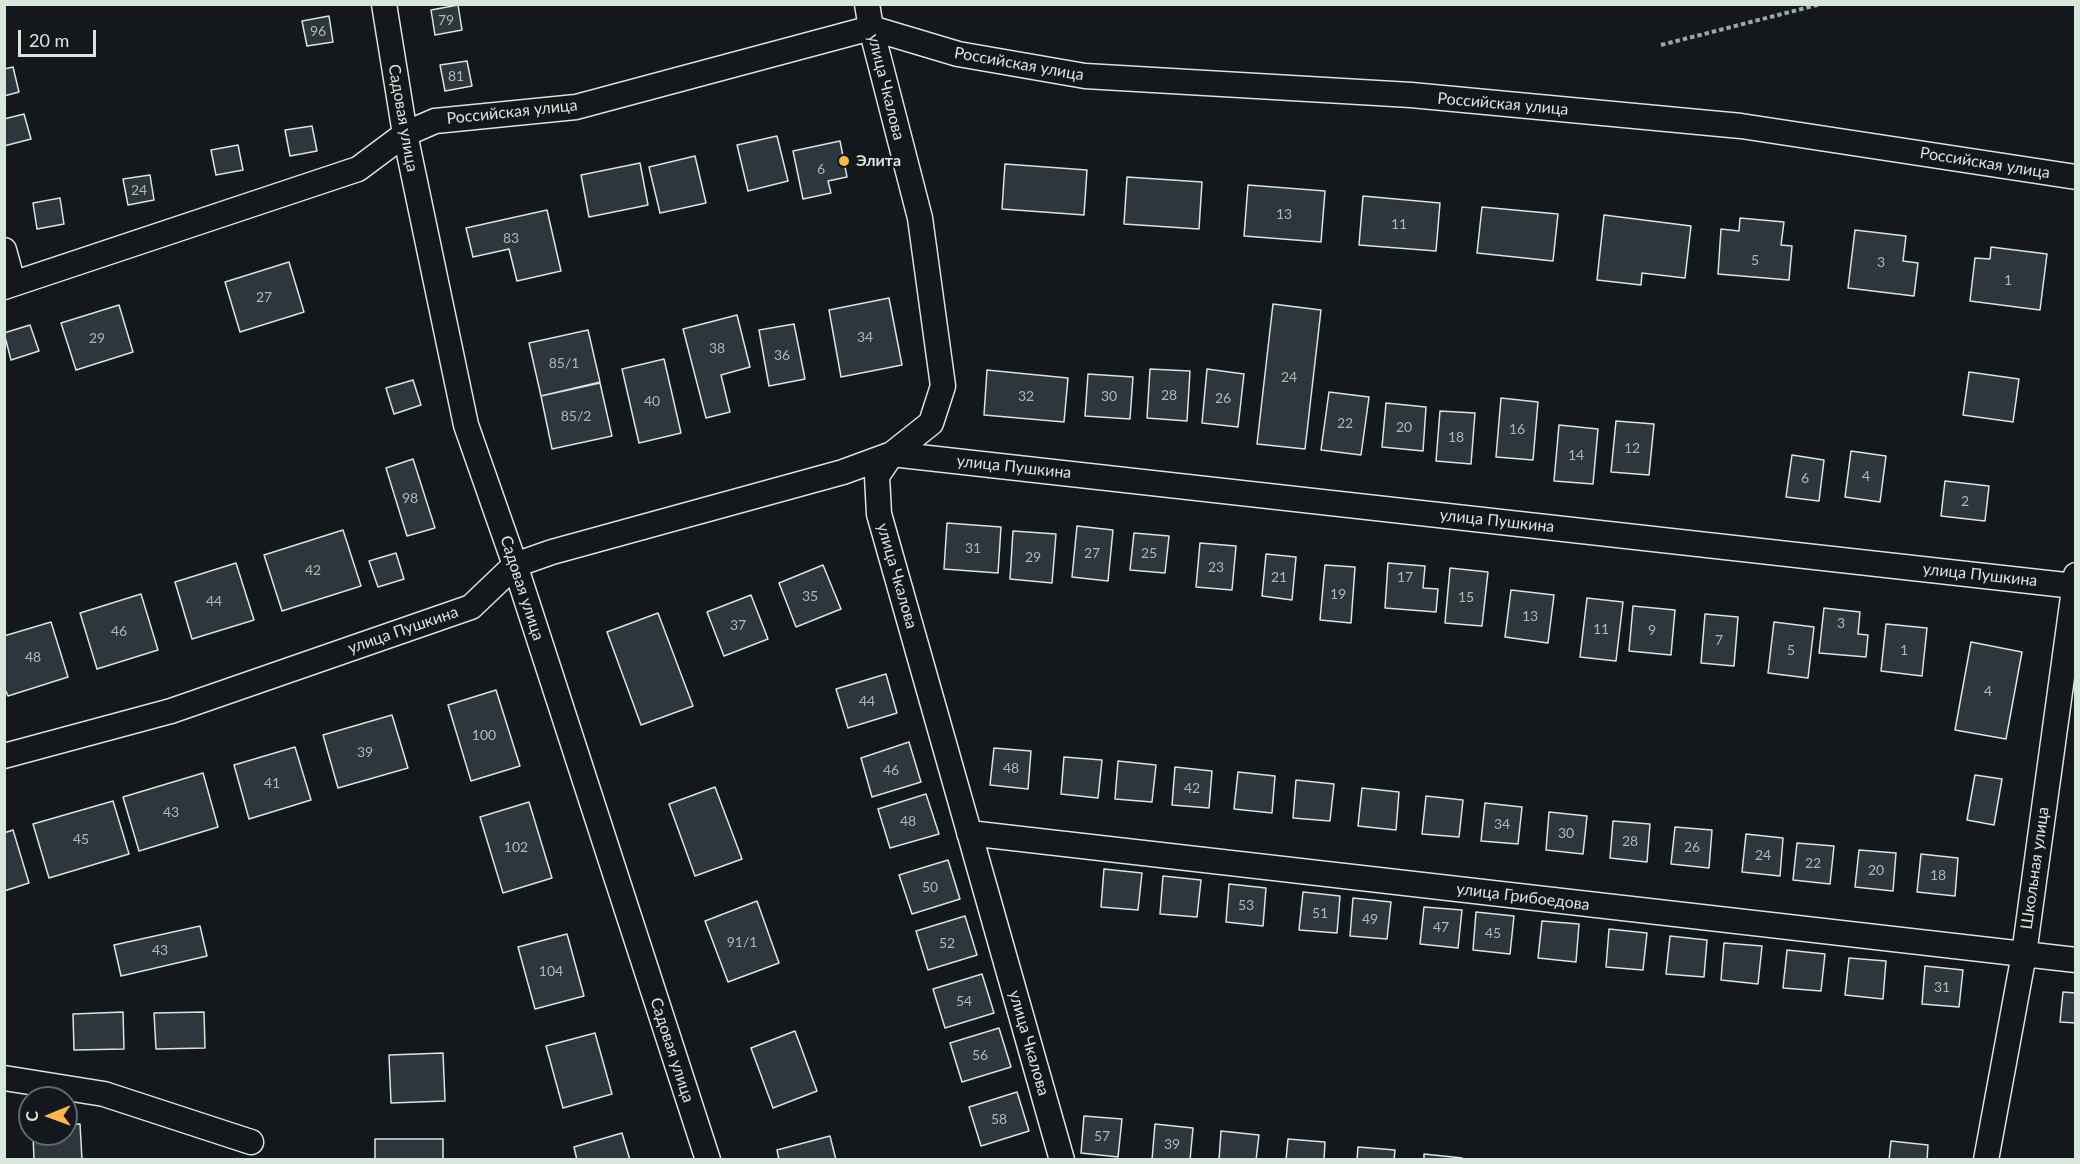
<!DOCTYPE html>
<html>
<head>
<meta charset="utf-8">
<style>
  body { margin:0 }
  #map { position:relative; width:2080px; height:1164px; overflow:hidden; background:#14181c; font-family:Lato,sans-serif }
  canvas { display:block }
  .frame { position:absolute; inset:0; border:6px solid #d8e6dc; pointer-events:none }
  .north { position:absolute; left:18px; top:1086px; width:60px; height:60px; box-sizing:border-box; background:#14181c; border:2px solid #626a69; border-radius:50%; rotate:269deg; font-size:16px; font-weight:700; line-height:24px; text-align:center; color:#d8e6dc }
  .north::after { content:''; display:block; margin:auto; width:21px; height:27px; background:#ffb74d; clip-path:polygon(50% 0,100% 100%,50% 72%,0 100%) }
  .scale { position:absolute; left:18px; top:30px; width:78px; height:27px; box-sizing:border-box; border:3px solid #d8e6dc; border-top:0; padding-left:8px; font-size:18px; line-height:21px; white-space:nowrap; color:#d8e6dc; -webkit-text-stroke:4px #14181c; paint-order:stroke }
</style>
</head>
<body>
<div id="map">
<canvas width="2080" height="1164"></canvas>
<div class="frame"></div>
<div class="north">С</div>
<div class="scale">20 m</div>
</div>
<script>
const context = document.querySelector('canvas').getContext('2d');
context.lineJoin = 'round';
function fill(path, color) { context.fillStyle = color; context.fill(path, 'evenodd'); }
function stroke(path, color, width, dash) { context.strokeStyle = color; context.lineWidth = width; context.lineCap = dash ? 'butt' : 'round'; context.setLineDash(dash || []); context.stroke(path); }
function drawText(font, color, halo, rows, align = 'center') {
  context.font = font + ' Lato,sans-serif'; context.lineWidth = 4.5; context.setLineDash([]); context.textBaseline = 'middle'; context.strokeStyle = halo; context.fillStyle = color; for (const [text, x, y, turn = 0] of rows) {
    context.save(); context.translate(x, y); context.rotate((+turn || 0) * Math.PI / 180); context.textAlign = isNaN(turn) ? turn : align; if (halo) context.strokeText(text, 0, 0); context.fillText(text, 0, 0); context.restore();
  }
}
const building = new Path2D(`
  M458 5 462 30 435 35 431 10Z
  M329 16 333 42 307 46 302 21Z
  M467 61 472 86 445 91 440 65Z
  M13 67 19 92 4 96V69Z
  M24 114 31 139 4 146V119Z
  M312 126 317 151 290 156 285 130Z
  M777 136 788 181 748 191 737 145Z
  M840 141 847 177 828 181 831 193 803 199 793 151Z
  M238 145 243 170 216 175 211 150Z
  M695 156 706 203 660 213 649 167Z
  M640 163 648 205 589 217 581 175Z
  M1005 164 1087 170 1084 215 1002 209Z
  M150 175 154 200 128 205 123 179Z
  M1127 177 1202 182 1199 229 1124 224Z
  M1248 185 1325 191 1321 242 1244 236Z
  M1363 196 1440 203 1436 251 1359 245Z
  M60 198 64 224 37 229 33 203Z
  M1482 207 1558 214 1553 261 1477 253Z
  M547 210 561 271 517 281 509 249 473 257 466 228Z
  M1604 215 1691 226 1685 278 1642 273 1641 285 1597 280Z
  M1740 218 1784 222 1781 245 1792 246 1789 280 1718 274 1721 229 1739 231Z
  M1855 230 1906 236 1903 261 1918 263 1914 296 1848 288Z
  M1991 247 2047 254 2040 310 1970 301 1975 258 1990 259Z
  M289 262 304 312 240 332 225 282Z
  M889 298 902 365 841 377 829 310Z
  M1273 304 1321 310 1305 449 1257 444Z
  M119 305 133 352 76 370 61 323Z
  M737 315 750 367 721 375 730 412 706 418 683 329Z
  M794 324 805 379 769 386 759 330Z
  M30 325 39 351 11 360 4 333Z
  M588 330 600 382 541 396 529 343Z
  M664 359 681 433 639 443 622 369Z
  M1150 369 1190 371 1187 421 1147 418Z
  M1207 369 1244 374 1238 427 1202 423Z
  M987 370 1068 378 1064 422 984 415Z
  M1969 372 2019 379 2013 422 1963 415Z
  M1088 374 1133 377 1130 419 1085 416Z
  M413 380 421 405 394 414 386 388Z
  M600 383 612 436 552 449 541 396Z
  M1329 392 1369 397 1361 455 1321 450Z
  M1501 398 1538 402 1533 460 1496 457Z
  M1386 403 1426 407 1423 451 1382 447Z
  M1440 411 1475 413 1471 464 1436 461Z
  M1616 421 1654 424 1649 475 1611 472Z
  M1559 425 1598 429 1593 484 1554 481Z
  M1851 451 1886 456 1880 502 1845 497Z
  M1792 455 1824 460 1819 501 1786 497Z
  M413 459 435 528 407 536 386 468Z
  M1945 481 1989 486 1985 521 1941 516Z
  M947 523 1001 527 998 573 944 569Z
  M1077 526 1113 530 1108 581 1072 577Z
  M343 530 361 586 282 611 264 555Z
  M1013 531 1056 534 1052 583 1010 579Z
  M1134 533 1169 536 1165 573 1130 570Z
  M1200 543 1236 546 1232 590 1196 587Z
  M396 553 404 579 378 587 369 561Z
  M1266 554 1296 557 1292 600 1262 596Z
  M236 563 254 620 192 639 175 582Z
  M1388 563 1425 566 1423 588 1438 589 1436 612 1385 608Z
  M823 565 841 609 796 627 779 583Z
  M1325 565 1355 567 1351 623 1320 620Z
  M1450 568 1488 572 1482 626 1445 623Z
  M1511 590 1554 595 1548 643 1505 637Z
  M141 594 158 650 97 669 80 613Z
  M751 595 768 639 724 656 707 612Z
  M1587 598 1623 602 1616 661 1580 657Z
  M1633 606 1675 610 1671 655 1629 651Z
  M1824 608 1860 612 1858 634 1868 635 1866 657 1819 653Z
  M658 613 693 706 641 725 607 632Z
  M1705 614 1738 617 1734 666 1701 663Z
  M51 622 68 677 8 696 4 687V636Z
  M1774 622 1814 627 1808 678 1768 673Z
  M1886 624 1927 628 1922 676 1881 671Z
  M1971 642 2022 652 2006 739 1955 730Z
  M886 674 897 713 848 728 836 689Z
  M496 690 520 766 471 781 448 705Z
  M392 715 408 768 338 788 323 735Z
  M909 742 921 782 872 797 861 758Z
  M295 747 311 800 249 819 234 765Z
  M994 748 1031 751 1028 789 990 785Z
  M1064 757 1102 760 1098 798 1061 794Z
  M1118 761 1156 765 1152 802 1115 799Z
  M1175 767 1212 771 1209 808 1172 805Z
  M1238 772 1275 776 1272 813 1234 809Z
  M203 773 218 827 139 851 123 797Z
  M1975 775 2002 779 1994 825 1967 820Z
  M1296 780 1334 784 1330 821 1293 818Z
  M715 787 742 859 695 876 669 804Z
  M1362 788 1399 792 1396 830 1358 826Z
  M926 794 939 834 890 848 878 809Z
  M1426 796 1463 800 1459 837 1422 834Z
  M113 801 129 854 49 878 33 824Z
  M529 802 552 878 503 893 480 817Z
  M1485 803 1522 807 1518 844 1481 841Z
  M1549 812 1587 816 1583 854 1546 850Z
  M1613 821 1650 824 1647 862 1610 858Z
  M1675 827 1712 830 1709 868 1671 864Z
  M13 830 29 883 4 891V833Z
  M1746 834 1783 838 1780 876 1742 872Z
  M1797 843 1834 846 1830 884 1793 880Z
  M1859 850 1896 853 1893 891 1855 887Z
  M1921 854 1958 858 1955 896 1917 892Z
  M948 860 960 899 912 914 899 875Z
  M1104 869 1142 873 1138 910 1101 907Z
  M1163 876 1201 880 1197 917 1160 914Z
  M1229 884 1266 888 1263 926 1226 922Z
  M1303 892 1340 896 1337 933 1299 930Z
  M1353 898 1391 902 1387 939 1350 936Z
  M757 901 779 963 728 982 705 921Z
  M1424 907 1462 910 1458 948 1420 944Z
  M1476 912 1514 916 1510 954 1473 950Z
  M965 916 977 955 928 970 916 931Z
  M1542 921 1579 924 1576 962 1538 958Z
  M200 926 207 956 121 976 114 945Z
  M1609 929 1647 933 1643 970 1606 967Z
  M567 934 584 996 535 1009 518 947Z
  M1670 936 1707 940 1704 977 1666 974Z
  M1724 943 1762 946 1758 984 1721 980Z
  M1787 950 1825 954 1821 991 1783 988Z
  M1849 958 1886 961 1883 999 1845 995Z
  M1925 966 1963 970 1959 1007 1922 1004Z
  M982 974 994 1013 945 1028 933 989Z
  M2063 992 2076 993V1023L2060 1022Z
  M123 1012 124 1049 74 1050 73 1014Z
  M204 1012 205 1048 156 1049 154 1013Z
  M999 1028 1011 1067 962 1082 950 1043Z
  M795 1031 817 1091 773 1108 751 1048Z
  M595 1033 612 1094 563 1108 546 1046Z
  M443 1053 445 1101 391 1103 389 1055Z
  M1017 1092 1029 1131 981 1146 969 1107Z
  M1084 1116 1122 1119 1118 1157 1081 1153Z
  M80 1124 82 1160H34L33 1134H66V1125Z
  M1155 1124 1193 1128 1190 1160H1152Z
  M1221 1131 1259 1135 1256 1160H1219Z
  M622 1133 630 1160H577L574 1147Z
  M830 1136 836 1160H779L777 1150Z
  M375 1139H443V1160H375Z
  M1288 1139 1325 1142 1324 1160H1286Z
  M1891 1141 1928 1145 1927 1160H1889Z
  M1358 1147 1395 1150 1394 1160H1357Z
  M1424 1154 1462 1158V1160H1424Z`);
fill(building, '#2c363c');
stroke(building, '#d8e6dc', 1.5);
const street = new Path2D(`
  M384 4 405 134 466 425 515 565 708 1160
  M867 4 871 28 920 218 943 386 931 423 892 454 877 476 879 514 1062 1160
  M4 250 13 283
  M4 287 358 169 405 134 435 121 576 107 871 28 958 54 1085 76 1411 95 1741 126 2076 177
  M4 756 171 711 471 607 515 565 552 552 843 472 892 454 2074 586
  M969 833 2076 960
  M4 1078 104 1094 251 1142
  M1986 1160 2024 954 2076 575`);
stroke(street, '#d8e6dc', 27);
stroke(new Path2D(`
  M1661 45 1821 4`), '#9da8a2', 4, [4.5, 3]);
stroke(street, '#14181c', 24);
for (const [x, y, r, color] of [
  [844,161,6,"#ffb74d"]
]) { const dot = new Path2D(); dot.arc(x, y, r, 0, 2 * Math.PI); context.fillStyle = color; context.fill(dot); stroke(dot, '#14181c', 2); }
drawText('14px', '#adbab4', null, [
  ["79",446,20],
  ["96",318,31],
  ["81",456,76],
  ["6",821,169],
  ["24",139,190],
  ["13",1284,214],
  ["11",1399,224],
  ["83",511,238],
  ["5",1755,260],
  ["3",1881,262],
  ["1",2008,280],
  ["27",264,297],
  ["34",865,337],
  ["29",97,338],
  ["38",717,348],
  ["36",782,355],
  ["85/1",564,363],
  ["24",1289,377],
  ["28",1169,395],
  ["32",1026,396],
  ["30",1109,396],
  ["26",1223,398],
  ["40",652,401],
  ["85/2",576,416],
  ["22",1345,423],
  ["20",1404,427],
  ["16",1517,429],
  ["18",1456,437],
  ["12",1632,448],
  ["14",1576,455],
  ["4",1866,476],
  ["6",1805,478],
  ["98",410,498],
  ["2",1965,501],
  ["31",973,548],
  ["27",1092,553],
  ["25",1149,553],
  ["29",1033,557],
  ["23",1216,567],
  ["42",313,570],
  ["21",1279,577],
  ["17",1405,577],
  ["19",1338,594],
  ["35",810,596],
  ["15",1466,597],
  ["44",214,601],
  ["13",1530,616],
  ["3",1841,623],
  ["37",738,625],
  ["11",1601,629],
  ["9",1652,630],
  ["46",119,631],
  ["7",1719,640],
  ["5",1791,650],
  ["1",1904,650],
  ["48",33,657],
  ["4",1988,691],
  ["44",867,701],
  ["100",484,735],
  ["39",365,752],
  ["48",1011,768],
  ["46",891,770],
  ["41",272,783],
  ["42",1192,788],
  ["43",171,812],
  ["48",908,821],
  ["34",1502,824],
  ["30",1566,833],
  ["45",81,839],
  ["28",1630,841],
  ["102",516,847],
  ["26",1692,847],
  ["24",1763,855],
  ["22",1813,863],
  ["20",1876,870],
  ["18",1938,875],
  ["50",930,887],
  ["53",1246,905],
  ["51",1320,913],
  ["49",1370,919],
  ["47",1441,927],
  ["45",1493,933],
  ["91/1",742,942],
  ["52",947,943],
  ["43",160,950],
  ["104",551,971],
  ["31",1942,987],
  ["54",964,1001],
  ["56",980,1055],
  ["58",999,1119],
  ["57",1102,1136],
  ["39",1172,1144]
]);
drawText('16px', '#d8e6dc', '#14181c', [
  ["Российская улица",1019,64,10],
  ["улица Чкалова",886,87,76],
  ["Российская улица",1503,104,5],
  ["Российская улица",512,112,-6],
  ["Садовая улица",403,118,80],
  ["Российская улица",1985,163,9],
  ["улица Пушкина",1014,467,6],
  ["улица Пушкина",1497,521,6],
  ["улица Пушкина",1980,575,6],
  ["улица Чкалова",897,576,74],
  ["Садовая улица",522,588,72],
  ["улица Пушкина",403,630,-19],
  ["Школьная улица",2035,868,-82],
  ["улица Грибоедова",1523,897,7],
  ["улица Чкалова",1029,1043,74],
  ["Садовая улица",672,1050,72]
]);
drawText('bold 16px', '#d8e6dc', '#14181c', [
  ["Элита",856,161]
], 'left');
</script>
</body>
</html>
